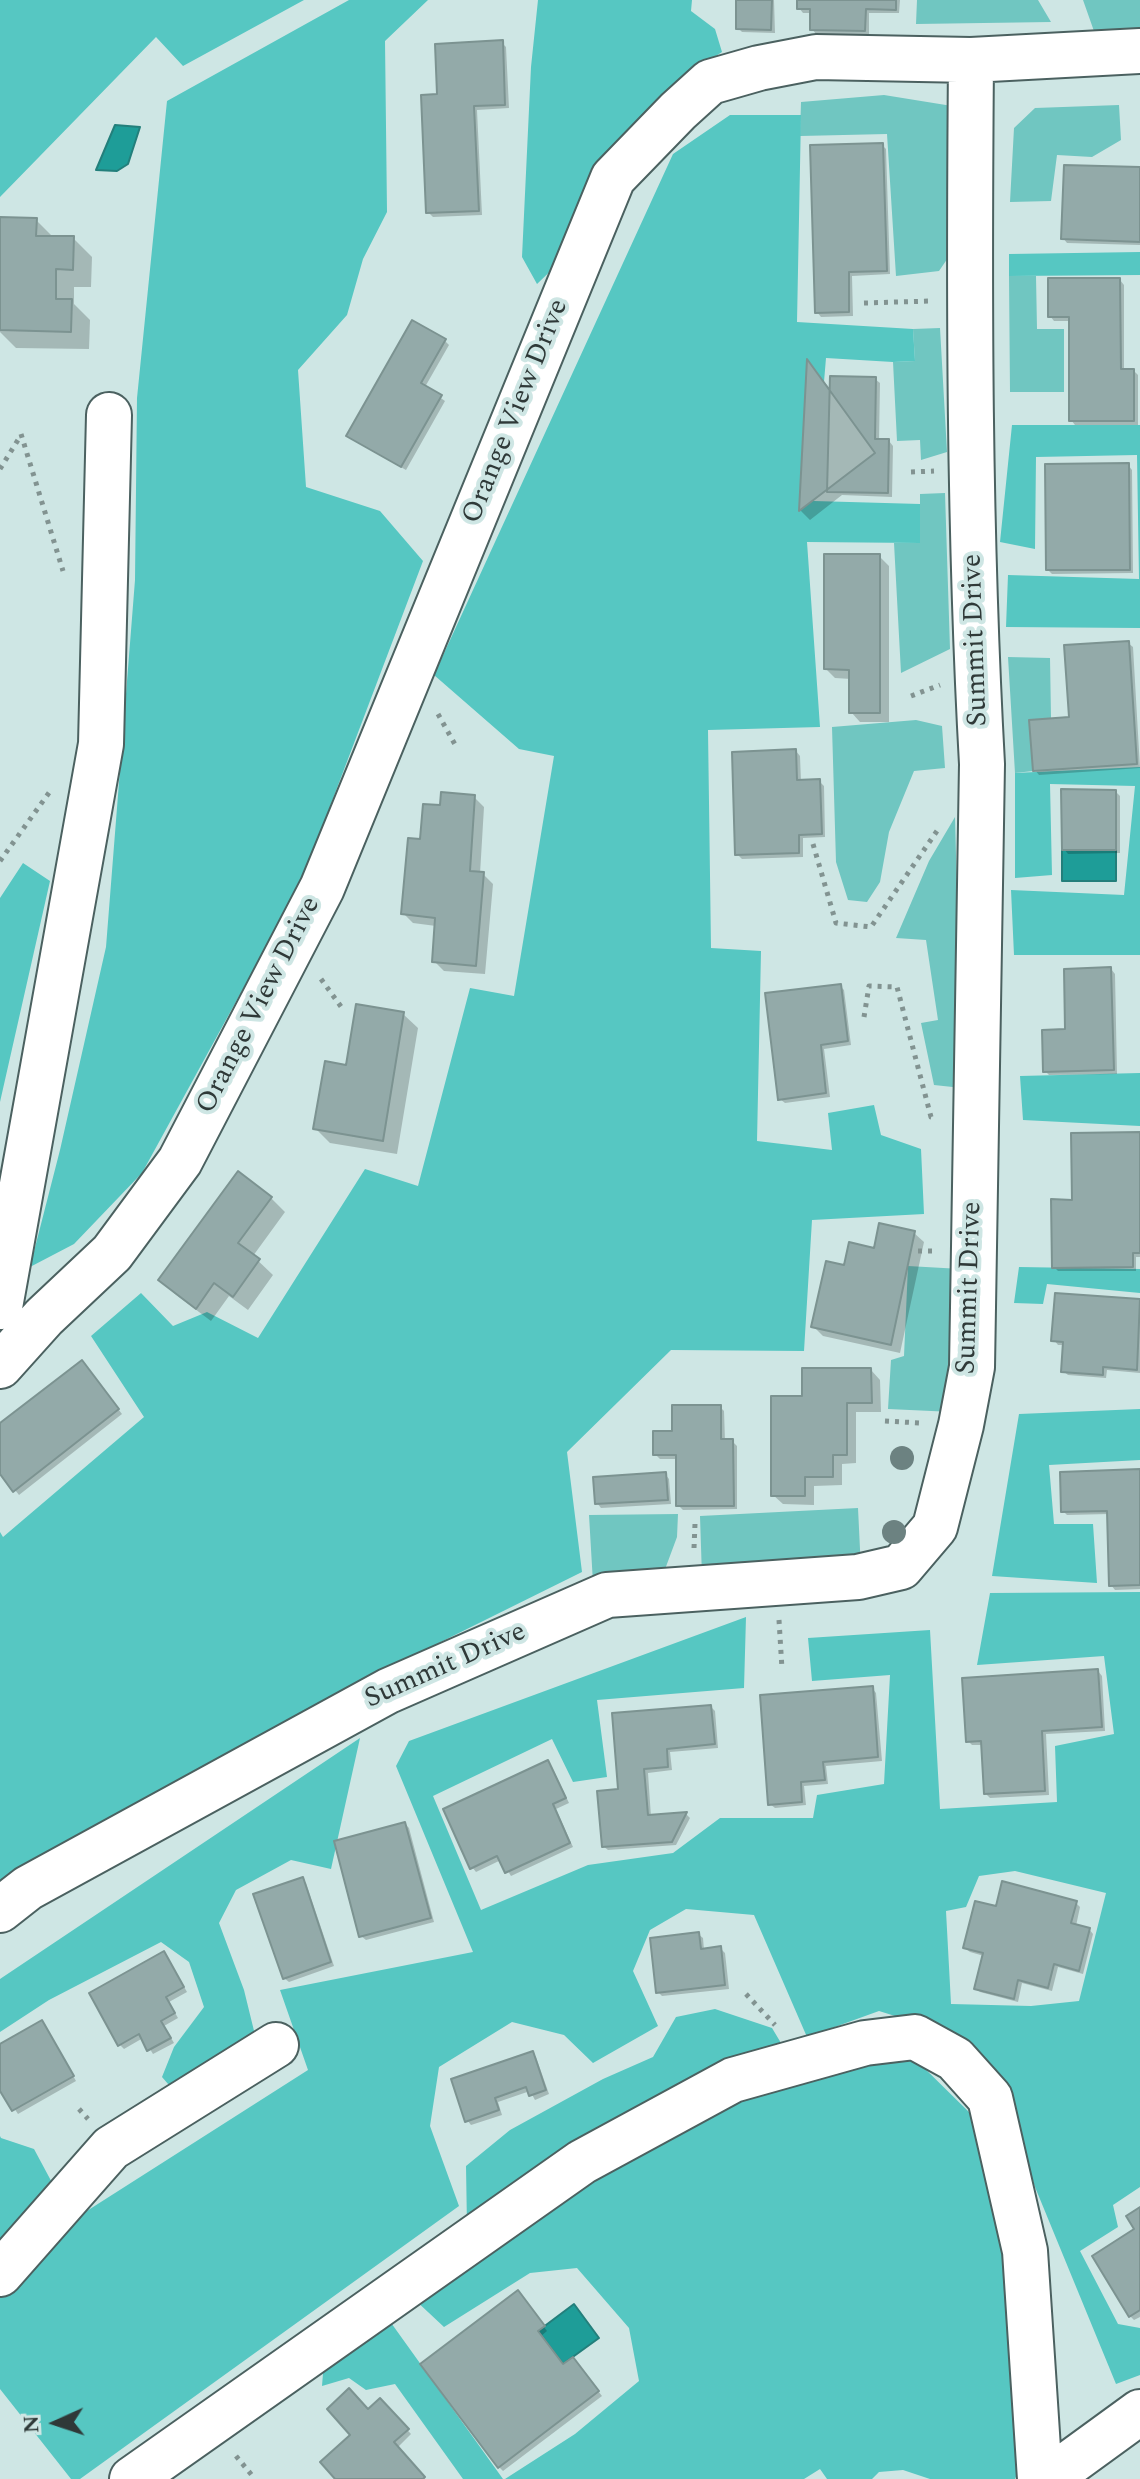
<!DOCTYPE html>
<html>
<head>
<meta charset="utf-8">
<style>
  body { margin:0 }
  #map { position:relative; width:1140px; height:2479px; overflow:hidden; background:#cee6e4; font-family:Spectral,serif }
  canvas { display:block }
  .north { position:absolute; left:16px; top:2383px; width:80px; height:80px; -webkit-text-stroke:6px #cee6e4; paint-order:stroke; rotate:267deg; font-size:22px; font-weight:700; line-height:32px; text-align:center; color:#2f3938 }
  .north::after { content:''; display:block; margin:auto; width:28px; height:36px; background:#2f3938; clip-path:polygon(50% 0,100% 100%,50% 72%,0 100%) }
</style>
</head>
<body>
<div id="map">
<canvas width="1140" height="2479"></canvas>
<div class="north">N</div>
</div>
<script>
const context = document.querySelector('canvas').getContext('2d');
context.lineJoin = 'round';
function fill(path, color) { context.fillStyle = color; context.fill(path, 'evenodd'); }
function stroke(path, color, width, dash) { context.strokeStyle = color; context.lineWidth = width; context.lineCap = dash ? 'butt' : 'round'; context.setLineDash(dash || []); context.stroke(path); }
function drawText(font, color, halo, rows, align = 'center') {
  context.font = font + ' Spectral,serif'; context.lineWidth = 8; context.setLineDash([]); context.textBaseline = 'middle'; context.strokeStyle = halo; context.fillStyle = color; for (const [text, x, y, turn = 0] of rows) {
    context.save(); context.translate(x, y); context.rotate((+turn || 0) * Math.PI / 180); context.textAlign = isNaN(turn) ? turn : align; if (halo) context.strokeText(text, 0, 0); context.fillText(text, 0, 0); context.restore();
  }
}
fill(new Path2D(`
  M917 0H1038L1051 22 916 24Z
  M1083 0H1140V32L1095 34Z
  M884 95 952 106V252L939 271 896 276 887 134 800 136 801 102Z
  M1119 105 1121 140 1092 157 1057 155 1051 201 1010 202 1014 128 1035 108Z
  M1009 276H1036L1037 329H1064V392H1010Z
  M940 328 947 452 921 460 920 440 897 441 893 362 915 361 913 329Z
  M945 493 950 649 901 673 894 543H920V494Z
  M1008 657 1050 658 1051 718 1029 721 1033 771 1015 773Z
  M916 720 942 726 945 768 914 771 889 832 880 882 867 902 848 900 836 862 832 727Z
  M955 817 962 1088 934 1085 921 1023 938 1020 926 940 896 938 929 861Z
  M908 1266 961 1269 953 1412 888 1409 891 1360 904 1356Z
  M858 1508 861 1570 702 1577 700 1516Z
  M678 1514 677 1537 664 1572 593 1583 589 1515Z`), '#70c6c1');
fill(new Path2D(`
  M0 0H304L183 66 156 37 0 197Z
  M349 0H428L385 41 387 212 363 259 347 315 298 370 306 487 380 511 423 561 301 883 142 1173 74 1244 30 1267 60 1150 106 947 135 580 137 398 167 101Z
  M538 0H692L691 11 715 29 722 52 676 82 600 166 566 256 537 284 522 257 531 67Z
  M730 115H801L797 322 913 329 915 361 893 362 826 358 814 501 920 504V543L807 542 820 727 708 730 711 948 761 951 757 1141 832 1150 828 1113 874 1105 881 1135 921 1149 924 1214 812 1220 804 1351 671 1350 567 1452 582 1572 356 1684 0 1884V1532L3 1537 144 1417 91 1336 141 1293 173 1326 207 1312 258 1338 365 1169 418 1186 470 988 514 996 554 756 519 749 434 675 673 154Z
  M1140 252V275L1009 276V254Z
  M1012 425H1140V628L1006 627 1008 575 1139 579 1137 455 1036 457 1035 549 1000 542Z
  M1140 767V955H1014L1011 890 1124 895 1135 786 1050 784 1052 875 1015 878V773Z
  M23 863 50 881 0 1102V898Z
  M1140 1073V1126L1023 1120 1020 1076Z
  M1019 1267 1140 1269V1293L1047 1284 1043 1304 1014 1303Z
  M1140 1409V1460L1049 1465 1054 1524H1093L1097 1583 992 1576 1019 1414Z
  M1140 1592V2187L1113 2205 1118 2227 1080 2251 1118 2324 1140 2328V2375L1116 2384 1035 2187 998 2073 953 2034 879 2011 807 2037 754 1915 686 1909 650 1930 633 1971 658 2026 593 2063 564 2035 512 2022 439 2067 430 2126 459 2206 80 2479H71L0 2389V2297L46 2237 308 2070 280 1990 473 1952 396 1766 409 1741 746 1617 744 1688 597 1700 607 1777 573 1782 552 1739 433 1796 481 1910 588 1865 673 1853 720 1818H813L817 1795 884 1784 890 1675 812 1681 808 1638 930 1630 940 1809 1057 1802 1055 1746 1114 1734 1104 1656 977 1665 990 1593ZM1015 1871 1106 1893 1079 2001 1031 2006 951 2004 946 1911 966 1907 979 1876Z
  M360 1738 331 1869 291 1860 236 1890 219 1923 244 1990 256 2039 175 2092 162 2077 174 2047 204 2007 189 1962 161 1942 49 2000 0 2032V1979Z
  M715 2009 772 2028 784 2048 467 2227 466 2166 510 2130 603 2079 653 2057 676 2017Z
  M909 2053 974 2117 1017 2278 1024 2458 1015 2479H930L903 2470 879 2472 872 2479H827L820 2469 804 2479H505L575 2434 639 2381 629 2328 577 2268 530 2273 444 2327 413 2298 494 2245 733 2095Z
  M0 2136 1 2138 34 2149 56 2190 0 2258Z
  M389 2320 503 2479H463L395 2384 366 2390 349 2378 322 2386 324 2361Z`), '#56c7c2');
const water = new Path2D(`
  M115 125 140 127 128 164 117 171 96 170Z
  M1062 850H1116V881H1062Z
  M574 2304 599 2338 563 2364 538 2331Z`);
fill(water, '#1e9d98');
stroke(water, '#237f7b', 2);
fill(new Path2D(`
  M738 0H774L775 33 742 32 738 28Z
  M799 0H900L899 13H869V34H816L812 29V13H803L799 8Z
  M502 43 506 47 509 108 477 110 482 215 433 217 428 212 440 96Z
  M882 145 886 149 890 274 852 276 853 316 821 317 817 312Z
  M1140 169V245L1067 243 1063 238Z
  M0 219 36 220 54 238H73L92 257 91 287H74V304L90 320 89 349 16 348 0 332Z
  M1120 280 1124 285V371H1134L1138 375V425H1075L1071 420V321H1054L1050 316Z
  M445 341 449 345 425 387 445 401 406 470 353 440Z
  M809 363 832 391 875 379 880 383 879 441H889L893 446 892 497 842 495 810 520 801 511Z
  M1128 465 1132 470 1133 573 1052 574 1048 570Z
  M879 556 889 566V722H860L851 712V679L835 678 826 669Z
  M1128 643 1133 647 1140 768 1039 775 1035 770Z
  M796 751 800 756 801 782 819 781 824 786 825 837 803 838V857L742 859 737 854Z
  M1116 792 1120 796V853L1068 854 1064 849Z
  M474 797 484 807 480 874H483L493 884 485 974 444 971 434 961 436 926 413 923 403 913 422 841 442 807Z
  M1111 969 1115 974 1117 1074 1049 1075 1045 1071 1067 1031Z
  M840 986 844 990 851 1045 824 1049 830 1097 785 1103 780 1099Z
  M403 1014 418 1028 397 1154 330 1143 315 1128 347 1067Z
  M1140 1134V1257H1136V1271H1058L1054 1267Z
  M271 1198 285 1212 253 1256 273 1275 248 1310 229 1296 211 1321 175 1294 160 1280Z
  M914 1233 924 1242 900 1353 823 1336 813 1326 846 1267 875 1250Z
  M1056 1295 1140 1301V1373L1107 1370 1106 1378 1068 1375 1063 1371 1065 1345H1058L1054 1340Z
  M86 1367 122 1414 19 1495 0 1471V1426Z
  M871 1370 880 1380 881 1412H856V1463L842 1464V1485L814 1486V1505L783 1504 773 1495 804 1397Z
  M720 1407 724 1411 725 1441H732L737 1446V1509L683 1510 678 1505V1459H660L655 1454Z
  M1140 1471V1589L1115 1590 1111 1585 1109 1514 1067 1515 1063 1511Z
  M665 1474 669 1479 671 1504 601 1508 597 1503Z
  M1098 1671 1102 1676 1105 1731 1046 1734 1049 1795 990 1798 986 1794 983 1745H972L968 1741Z
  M872 1688 876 1693 882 1761 826 1766 828 1784 804 1786 806 1805 775 1808 770 1804Z
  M711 1707 715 1711 718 1748 670 1752 672 1770 648 1773 651 1817 686 1814 690 1818 676 1845 608 1850 603 1846 620 1791Z
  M548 1762 552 1767 569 1803 556 1809 573 1847 511 1876 501 1860 476 1872 472 1867Z
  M405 1824 409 1828 434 1922 366 1940 361 1936Z
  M302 1879 306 1883 334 1966 289 1982 284 1978Z
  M1076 1903 1080 1907 1076 1926 1089 1929 1093 1934 1083 1974 1058 1967 1052 1991 1022 1983 1018 2002 980 1992 976 1988 984 1956 970 1952 965 1948 997 1908Z
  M698 1934 703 1938 704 1950 720 1948 725 1953 729 1989 662 1996 658 1992Z
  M168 1958 187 1992 169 2002 178 2018 164 2026 174 2043 153 2054 143 2038 124 2049 120 2045Z
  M46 2027 76 2081 18 2114 0 2087V2046Z
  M532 2053 536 2057 549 2094 535 2100 530 2091 498 2102 502 2115 471 2125 467 2120Z
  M1140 2209V2317L1134 2320 1130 2316Z
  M522 2297 547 2331 541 2336 563 2366 577 2364 602 2396 503 2471 499 2467Z
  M380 2400 411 2434 397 2448 425 2479H337L352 2435 368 2411Z`), '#0003');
const building = new Path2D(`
  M736 0H772L771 30 736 29Z
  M797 0H896V10L866 9 865 31 810 30V9H797Z
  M503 40 505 105 474 106 479 211 426 213 421 95 437 94 435 44Z
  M883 143 887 271 849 272V312L815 313 810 145Z
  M1064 165 1140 167V242L1061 239Z
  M0 217 37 218 36 236H74L73 270 56 269V299H72L71 332 0 330Z
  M1048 278H1120L1121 369H1134V421H1069V317H1048Z
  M412 320 446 339 421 383 442 395 401 467 346 436Z
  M807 359 875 453 799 511Z
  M830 376 876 377 875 439H889L888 493 827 492Z
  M1129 463 1130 570H1046L1045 464Z
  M824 554H880V713H849V670L824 669Z
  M1129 641 1137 764 1033 771 1029 720 1069 717 1064 645Z
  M796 749 797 780 820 779 822 834 799 835V853L735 855 732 752Z
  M1061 789 1116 790V850H1062Z
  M441 792 475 795 470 871 484 872 476 966 432 962 435 918 401 914 408 838 420 839 423 804 440 805Z
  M1111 967 1114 1070 1043 1072 1042 1030 1065 1029 1064 969Z
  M841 984 848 1041 821 1045 826 1093 778 1100 765 993Z
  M356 1004 404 1012 383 1141 313 1129 325 1061 346 1065Z
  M1140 1132V1253H1133V1267L1052 1268 1051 1199 1072 1200 1071 1133Z
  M238 1171 272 1197 238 1243 260 1259 233 1297 214 1283 196 1309 158 1280Z
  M879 1223 915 1231 891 1345 811 1327 826 1261 844 1265 849 1242 874 1248Z
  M1055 1293 1140 1299 1137 1370 1103 1367V1375L1061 1372 1063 1342 1051 1341Z
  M82 1360 119 1409 13 1492 0 1474V1423Z
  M802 1368H871L872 1403H847V1455H833V1477H805V1496H771V1396H802Z
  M672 1405H721V1439H733L734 1506H676V1455H653V1431H672Z
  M1140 1469V1585L1109 1586 1107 1511 1061 1512 1060 1472Z
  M666 1472 668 1500 595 1504 593 1477Z
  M1098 1669 1102 1727 1042 1731 1045 1791 984 1794 981 1741 966 1742 962 1678Z
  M873 1686 878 1757 823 1762 825 1780 801 1782 802 1802 768 1805 760 1695Z
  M711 1705 715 1744 667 1749 668 1767 644 1769 648 1815 687 1812 672 1842 602 1847 597 1791 618 1789 612 1713Z
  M548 1760 566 1798 553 1804 570 1843 505 1873 497 1856 470 1869 443 1809Z
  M405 1822 431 1918 359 1937 334 1841Z
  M303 1877 331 1962 283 1979 253 1894Z
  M1002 1881 1077 1901 1071 1923 1090 1928 1079 1971 1054 1964 1048 1988 1018 1980 1014 1999 974 1989 983 1953 963 1948 975 1901 996 1906Z
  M699 1932 701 1949 721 1946 725 1985 656 1993 650 1938Z
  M164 1951 184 1987 166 1997 175 2013 161 2021 171 2038 147 2051 139 2034 118 2046 89 1993Z
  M42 2020 74 2076 12 2111 0 2091V2044Z
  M533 2051 546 2090 529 2096 526 2087 495 2098 499 2110 465 2122 451 2079Z
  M1140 2207V2310L1129 2317 1092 2256 1134 2229 1126 2216Z
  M518 2290 545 2326 538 2331 563 2364 573 2357 599 2391 498 2468 420 2364Z
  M349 2388 368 2409 380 2398 409 2429 394 2442 425 2477 423 2479H335L320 2462 350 2435 327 2409Z`);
fill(building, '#93aaa9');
stroke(building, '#7c9391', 2);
const minor = new Path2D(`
  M0 1307 101 744 109 415
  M0 1366 44 1317 112 1253 180 1161 322 888 613 178 678 111 710 82 759 68 816 57 971 60 1140 51
  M0 1910 28 1888 388 1691 607 1595 858 1577 901 1567 935 1527 961 1425 972 1367 982 764C969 530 969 295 971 60
  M0 2274 111 2148 276 2045
  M132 2479 582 2162 733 2080 865 2043 915 2037 955 2059 990 2098 1025 2251 1040 2479
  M1048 2479 1140 2412`);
stroke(minor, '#4b6160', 48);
stroke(new Path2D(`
  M864 303 931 301
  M21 434 63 571
  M0 469 21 435
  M911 472 934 471
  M911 696 940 685
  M438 714 457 748
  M813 844 836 923 871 927 939 828
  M0 861 51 790
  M321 979 342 1008
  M864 1017 869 986 897 987 931 1117 936 1118
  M918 1251H936
  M885 1421 920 1423
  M694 1548 695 1524
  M779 1620 782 1669
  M746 1994 775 2025
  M79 2109 88 2119
  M236 2456 255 2479`), '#829391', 5, [4, 6]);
stroke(minor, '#fff', 44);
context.fillStyle = '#6c8281';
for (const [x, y] of [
  [902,1458],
  [894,1532]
]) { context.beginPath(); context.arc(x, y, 12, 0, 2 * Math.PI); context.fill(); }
drawText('28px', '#2f3938', '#cee6e4', [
  ["Orange View Drive",517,412,-68],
  ["Summit Drive",977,640,-92],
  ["Orange View Drive",260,1006,-63],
  ["Summit Drive",971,1288,-88],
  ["Summit Drive",446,1667,-24]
]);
</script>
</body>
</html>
